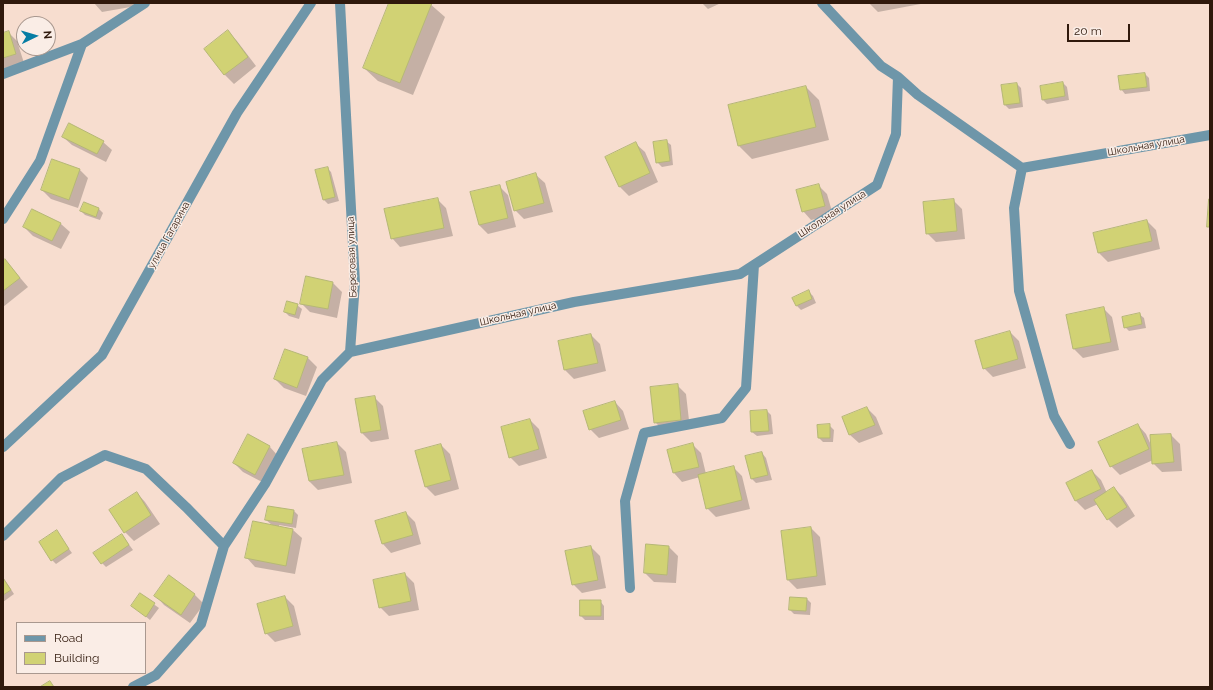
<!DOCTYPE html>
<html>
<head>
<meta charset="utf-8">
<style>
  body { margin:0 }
  #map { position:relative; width:1213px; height:690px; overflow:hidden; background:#f7ddcf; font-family:Raleway,sans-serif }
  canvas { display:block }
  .frame { position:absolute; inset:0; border:4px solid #30190c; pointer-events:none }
  .legend { position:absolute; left:16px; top:622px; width:130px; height:52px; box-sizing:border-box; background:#faede6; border:1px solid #a9988f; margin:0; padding:5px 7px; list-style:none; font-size:12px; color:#30190c }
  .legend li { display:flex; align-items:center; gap:8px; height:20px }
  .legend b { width:20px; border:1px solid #a9988f }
  .north { position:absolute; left:16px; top:16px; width:40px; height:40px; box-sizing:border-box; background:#faede6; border:1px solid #a9988f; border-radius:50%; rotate:85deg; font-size:11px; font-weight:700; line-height:16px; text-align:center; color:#30190c }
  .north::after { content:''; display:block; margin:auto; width:14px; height:18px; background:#067da4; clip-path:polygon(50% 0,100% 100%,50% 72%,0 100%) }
  .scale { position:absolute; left:1067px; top:24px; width:63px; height:18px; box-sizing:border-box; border:2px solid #30190c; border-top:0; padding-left:5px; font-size:12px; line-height:14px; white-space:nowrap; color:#30190c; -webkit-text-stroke:3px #faede6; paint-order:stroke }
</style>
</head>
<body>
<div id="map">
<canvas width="1213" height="690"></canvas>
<div class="frame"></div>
<ul class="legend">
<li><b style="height:5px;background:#6e96a9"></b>Road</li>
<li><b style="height:11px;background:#d1d274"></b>Building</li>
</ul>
<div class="north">N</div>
<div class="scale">20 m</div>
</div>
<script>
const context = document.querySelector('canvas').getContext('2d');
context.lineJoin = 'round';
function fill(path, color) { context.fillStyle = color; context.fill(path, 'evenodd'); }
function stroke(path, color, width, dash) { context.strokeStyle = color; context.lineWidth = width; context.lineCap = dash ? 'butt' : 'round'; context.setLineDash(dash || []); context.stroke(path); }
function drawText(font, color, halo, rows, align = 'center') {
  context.font = font + ' Raleway,sans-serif'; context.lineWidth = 3; context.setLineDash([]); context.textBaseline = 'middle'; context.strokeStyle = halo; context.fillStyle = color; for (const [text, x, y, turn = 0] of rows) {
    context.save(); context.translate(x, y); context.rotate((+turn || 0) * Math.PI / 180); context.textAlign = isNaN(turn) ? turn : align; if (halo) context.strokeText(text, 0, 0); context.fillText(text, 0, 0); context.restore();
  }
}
fill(new Path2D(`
  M94 3H142V5L102 12Z
  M391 3H429L445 17 413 95 378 81 364 68Z
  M702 3H721L708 9Z
  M869 3H926L878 12Z
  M8 32 17 41 24 63 3 70V34Z
  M228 32 237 41 256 66 234 84 225 75 205 49Z
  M1145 74 1149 78 1150 91 1125 94 1121 89Z
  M1063 83 1067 87 1069 100 1047 104 1043 100Z
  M1017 84 1021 88 1023 107 1009 109 1005 105 1002 86Z
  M806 87 819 100 829 140 752 159 739 146 729 105Z
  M63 137 103 142 112 150 106 162 72 145Z
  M666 141 671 145 673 165 662 167 657 162Z
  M636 144 645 152 658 182 629 196 620 187 607 157Z
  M327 168 331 172 339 201 328 204 324 200Z
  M79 169 88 178 78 208 51 199 42 190Z
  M536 175 545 183 553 212 524 219 515 210Z
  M818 185 827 194 833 215 811 220 803 211Z
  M499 186 508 195 516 227 488 234 479 225Z
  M437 199 446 208 453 236 400 247 392 238Z
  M953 200 962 209 965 239 936 242 927 233Z
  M99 209 103 213 100 220 85 215 81 211Z
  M33 210 61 224 70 232 61 249 33 236 24 227Z
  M1147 221 1156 230 1160 249 1108 262 1099 253 1094 233Z
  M5 260 28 287 3 307V262Z
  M307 278 333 283 342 292 337 318 310 312 301 303Z
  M809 292 813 296 816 303 801 310 797 306Z
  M297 305 302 309 299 319 289 316 285 312Z
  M1103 308 1112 317 1119 350 1083 358 1074 349 1067 316Z
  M1139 314 1144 318 1146 328 1129 331 1125 327Z
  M1010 332 1019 341 1026 368 993 377 984 368Z
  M591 335 600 344 606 371 574 379 565 370 559 342Z
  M286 350 308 358 317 367 306 396 284 388 275 379Z
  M677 385 686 394 690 429 664 431 655 422Z
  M374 397 383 406 389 439 371 442 362 433Z
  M615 402 623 411 629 429 599 438 590 429Z
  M867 408 876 417 883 434 859 443 850 435 844 417Z
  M767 411 771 415 773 434 757 436 752 432 751 412Z
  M530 420 539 429 547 458 519 466 510 457Z
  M829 425 834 430 833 442H823L819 438Z
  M1138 425 1146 434 1151 445 1171 435 1180 444 1182 471 1162 472 1153 463V460L1120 475 1111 466Z
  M337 443 346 452 352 483 318 490 309 481Z
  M441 445 450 454 459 489 435 496 426 487 416 452Z
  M693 445 701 453 706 474 733 467 742 476 750 509 716 517 707 508 700 477 682 482 674 473Z
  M270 447 278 456 264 483 243 472 234 463Z
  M762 453 766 458 772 480 756 483 752 479 746 457Z
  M1092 471 1101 480 1107 493 1114 488 1123 497 1135 516 1117 528 1108 519 1098 504 1085 510 1076 501 1067 483Z
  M137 493 145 502 160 524 134 541 125 532Z
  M294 511 298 515 296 528 279 525V527L293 530 302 538 295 574 255 567 247 558 272 525 266 520Z
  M406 513 415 522 421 544 391 553 383 544Z
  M811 528 820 537 826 585 797 589 788 580 782 532Z
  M56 531 72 553 56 564 52 560Z
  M122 535 133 550 106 567 102 563Z
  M591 547 600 556 606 588 582 593 573 584Z
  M669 547 678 556 676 583 654 582 645 573Z
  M405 574 414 583 419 610 389 616 380 607Z
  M3 577 14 594 3 602Z
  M169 577 195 595 204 604 190 623 164 605 156 596Z
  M141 595 159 608 150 620 133 606Z
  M285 597 294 606 301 635 275 642 266 633Z
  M807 599 811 603 810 615 794 614 790 610Z
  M600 601 604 606V620H585L581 616Z`), '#0003');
const building = new Path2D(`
  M389 3H432L400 83 363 68Z
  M228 30 248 57 224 75 204 49Z
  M9 31 16 54 3 58V33Z
  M1145 73 1147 87 1120 90 1118 76Z
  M1063 82 1065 96 1042 100 1040 86Z
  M1017 83 1020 103 1004 105 1001 85Z
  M806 86 816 127 738 146 728 105Z
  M69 123 104 141 97 154 62 137Z
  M667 140 670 161 656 163 653 142Z
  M636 142 650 173 619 187 605 157Z
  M52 159 80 169 69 200 41 190Z
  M328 167 335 197 323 200 315 170Z
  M536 173 544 203 514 211 506 182Z
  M819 184 825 206 802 212 796 190Z
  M500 185 508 218 479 225 470 192Z
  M438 198 444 228 391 239 384 209Z
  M954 199 957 231 926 234 923 202Z
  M1209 199H1210V227H1207Z
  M84 202 99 208 96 217 80 211Z
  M32 209 61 223 52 241 23 227Z
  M1147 220 1152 241 1098 253 1093 233Z
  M5 259 20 278 3 291V261Z
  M306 276 333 282 328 309 300 304Z
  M809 290 812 299 796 306 792 298Z
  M287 301 298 304 295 315 284 312Z
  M1104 307 1111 342 1073 349 1066 315Z
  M1140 313 1142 324 1124 328 1122 317Z
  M1010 331 1018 359 983 369 975 341Z
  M591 334 598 363 564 370 558 341Z
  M285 349 308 357 297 388 274 379Z
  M678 384 681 420 654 423 650 387Z
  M375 396 381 430 361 433 355 399Z
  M615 401 621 420 589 430 583 411Z
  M867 407 875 425 849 435 842 417Z
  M767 410 769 431 751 432 750 411Z
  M530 419 539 449 509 458 501 427Z
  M830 424V438H818L817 425Z
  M1138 424 1149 449 1110 467 1098 442Z
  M248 434 270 446 255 475 233 463Z
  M1171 434 1174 462 1152 464 1150 435Z
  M337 442 344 475 309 481 302 449Z
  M693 443 699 467 673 473 667 450Z
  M441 444 451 480 425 487 415 451Z
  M762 452 768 475 751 479 745 456Z
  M734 466 742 500 706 509 698 475Z
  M1092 470 1101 489 1075 501 1066 483Z
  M1114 487 1127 507 1107 520 1094 500Z
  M137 492 151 515 124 533 109 510Z
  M268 506 294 510 292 524 265 520Z
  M406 512 413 535 382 544 375 521Z
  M253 521 293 529 286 566 245 558Z
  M811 527 817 576 787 580 781 531Z
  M57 530 69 549 51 561 39 542Z
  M122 534 129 545 101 564 93 553Z
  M646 544 669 546 667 575 644 573Z
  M591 546 598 580 572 585 565 551Z
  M405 573 411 601 379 608 373 580Z
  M169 575 195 594 181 615 154 596Z
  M3 578 11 590 3 595Z
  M140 593 155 603 146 617 131 606Z
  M285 596 293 626 265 634 257 604Z
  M790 597 807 598 806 611 789 610Z
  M580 600H601V616H580Z
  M50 681 54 687H40Z`);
fill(building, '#d1d274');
stroke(building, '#b5b776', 1);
stroke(new Path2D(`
  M822 3 881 66 898 77 918 95 1022 168 1210 135
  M3 74 82 44 145 3
  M1022 168 1014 208 1019 291 1054 416 1070 444
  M3 219 40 161 82 44
  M350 352 574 302 740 274 877 185 896 134 898 77
  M3 447 102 355 237 113 311 3
  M3 536 61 478 105 455 146 469 186 507 224 546
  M630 588 625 501 644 433 722 418 746 388 754 265
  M133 687 156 675 201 624 224 546 265 484 322 380 350 352 355 283 340 3`), '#6e96a9', 10);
drawText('10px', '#30190c', '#faede6', [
  ["Школьная улица",1146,146,-10],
  ["Школьная улица",832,214,-33],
  ["улица Гагарина",169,235,-61],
  ["Береговая улица",352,257,-92],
  ["Школьная улица",518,314,-13]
]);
</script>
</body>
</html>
